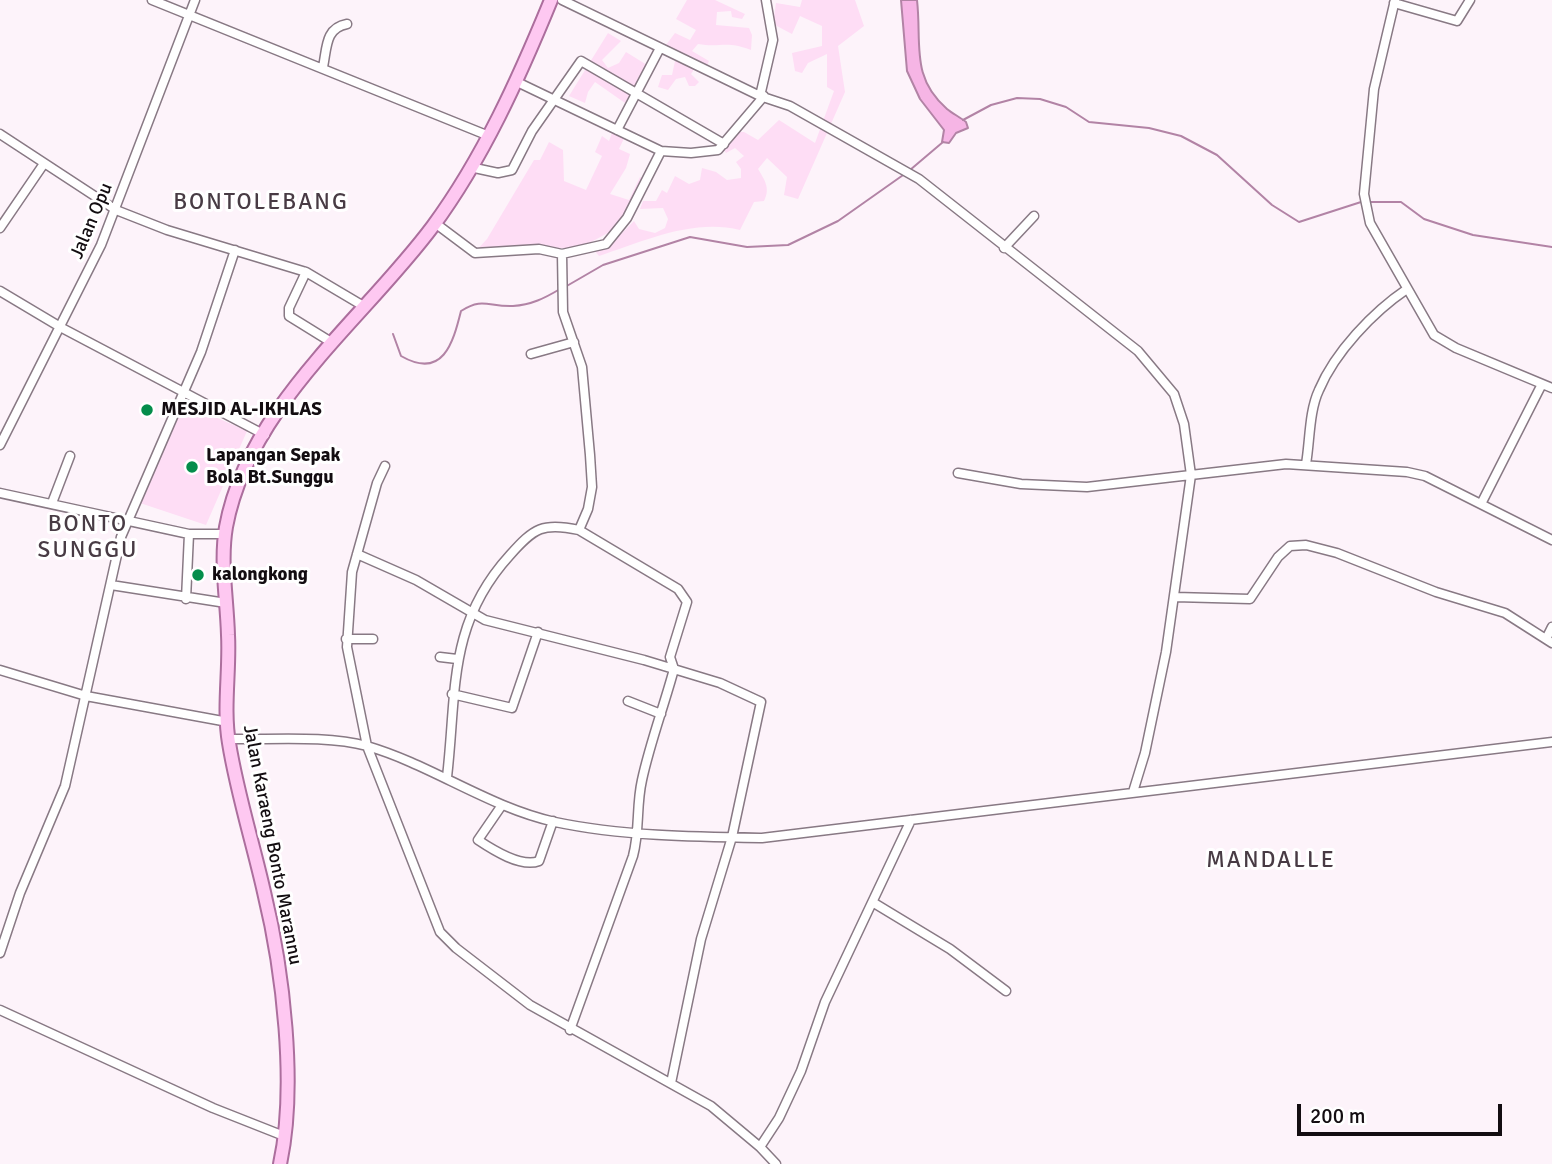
<!DOCTYPE html>
<html>
<head>
<meta charset="utf-8">
<style>
  body { margin:0 }
  #map { position:relative; width:1552px; height:1164px; overflow:hidden; background:#fdf3fa; font-family:Signika,sans-serif }
  canvas { display:block }
  .scale { position:absolute; left:1297px; top:1104px; width:205px; height:32px; box-sizing:border-box; border:4px solid #130d11; border-top:0; padding-left:9px; font-size:21px; line-height:24px; white-space:nowrap; color:#130d11; -webkit-text-stroke:5px #fff; paint-order:stroke }
</style>
</head>
<body>
<div id="map">
<canvas width="1552" height="1164"></canvas>
<div class="scale">200 m</div>
</div>
<script>
const context = document.querySelector('canvas').getContext('2d');
context.lineJoin = 'round';
function fill(path, color) { context.fillStyle = color; context.fill(path, 'evenodd'); }
function stroke(path, color, width, dash) { context.strokeStyle = color; context.lineWidth = width; context.lineCap = dash ? 'butt' : 'round'; context.setLineDash(dash || []); context.stroke(path); }
function drawText(font, color, halo, rows, align = 'center') {
  context.font = font + ' Signika,sans-serif'; context.lineWidth = 6; context.setLineDash([]); context.textBaseline = 'middle'; context.strokeStyle = halo; context.fillStyle = color; for (const [text, x, y, turn = 0] of rows) {
    context.save(); context.translate(x, y); context.rotate((+turn || 0) * Math.PI / 180); context.textAlign = isNaN(turn) ? turn : align; if (halo) context.strokeText(text, 0, 0); context.fillText(text, 0, 0); context.restore();
  }
}
fill(new Path2D(`
  M687 0H715L745 14 742 19 732 17 731 11 717 12 716 25 749 28 752 35 751 50C726 40 721 48 698 44L692 51 709 61 706 68 697 65 691 74 699 82 695 86H689L685 77 676 79 668 90 658 87 662 75H672L677 52 672 48 660 53 675 33 690 40 696 30 676 19Z
  M802 0H855L864 26 838 46 845 92 798 199 784 195 787 177 767 158 758 169C764 179 771 188 764 201L754 202 740 230C694 218 643 241 599 256L594 250 617 238 634 221 639 229 655 233 665 228 668 219 663 208 640 209 643 201H656L662 190 667 193 675 176 689 184 700 180 702 168 716 172 727 180 741 178V169L736 162 744 156 735 148 726 153 722 147 733 141 734 132H744L758 140 779 120 815 143 834 91 827 87V54L808 63 802 73 795 71 792 53 822 46V26L800 16 792 34 773 24 776 3 800 7Z
  M608 33 621 41 602 60 608 68 619 63 626 52 647 65 625 103 595 82 588 92 585 103 569 96Z
  M615 125 627 132 619 149 630 154 626 168 610 194 629 200 640 177 647 181 617 228 569 254 564 248 511 246 491 252 474 253 487 239 534 160H540L549 142 563 150 564 181 586 190 602 156 595 152 602 136 609 141Z
  M181 402 247 431 206 525 137 502Z`), '#feddf5');
const water = new Path2D(`
  M901 0H917C922 43 910 77 947 109 953 114 960 117 966 122L968 128 956 133 949 143 942 142 944 130 920 99 907 71Z`);
fill(water, '#f6b5e5');
stroke(water, '#b283a5', 2);
stroke(new Path2D(`
  M963 120 991 105 1017 98 1040 99 1066 107 1089 122 1149 128 1181 136 1217 155 1272 205 1299 222 1361 202
  M910 170 943 142
  M1370 202H1401L1424 219 1473 235 1552 247
  M565 287 603 265 690 237 747 247 788 245 838 221 906 173
  M393 334 401 356C443 380 453 343 461 311 483 297 488 307 513 306 531 305 545 298 560 289`), '#b283a5', 2);
const street = new Path2D(`
  M152 0 489 136
  M562 0 760 96 790 106 919 179 1138 351 1174 394 1184 424 1191 475 1166 652 1145 753 1133 792
  M1395 0 1374 89 1364 194 1370 223 1434 335 1456 348 1552 388
  M1394 3 1457 21 1470 0
  M323 67C327 48 325 28 347 24
  M515 81 661 151
  M760 96 773 40 766 0
  M617 130 660 48
  M0 134 116 210 167 230 306 272 289 308V316L331 342
  M470 167 498 173 512 170 532 131 581 61 724 144
  M435 223 475 253 539 249 562 254 606 244 627 218 661 151 691 153 718 150 764 96
  M0 228 43 165
  M1004 248 1034 216
  M562 254 563 312 582 367 590 455 592 487 588 509 579 530 678 589 687 602 670 657 674 669C664 706 650 743 642 780 636 806 640 830 633 856L570 1030
  M306 272 365 307
  M0 291 62 328 265 435
  M531 354 574 342
  M0 445 101 245 195 0
  M1306 464C1310 441 1309 411 1319 390 1335 352 1373 312 1407 289
  M385 466 377 483 352 572 347 647 367 746 440 932 456 948 530 1005 711 1106 760 1147
  M958 473 1021 484 1087 487 1286 464 1407 472 1425 476 1552 540
  M0 493 189 534H225
  M52 503 70 456
  M1481 504 1542 384
  M357 554 416 580 485 620 644 660 720 683 761 702 732 837 701 939 671 1083
  M111 585 226 603
  M1175 597 1250 599 1278 557 1290 546 1306 545 1337 553 1436 592 1505 613 1552 643
  M186 599 189 534
  M346 639H373
  M1546 639 1552 627
  M440 657 457 659
  M0 670 86 696 228 722
  M452 694 512 708 538 632
  M628 701 661 714
  M228 739C270 740 327 735 367 746 432 765 488 807 555 822 621 836 695 837 762 838L1552 742
  M447 777C457 692 447 624 510 555 534 528 543 522 579 530
  M502 805 478 840C493 850 521 868 539 861L553 821
  M874 903 950 949 1006 991
  M0 953 20 893 65 786 121 537 201 352 235 250
  M0 1010 213 1108 284 1136
  M776 1164 760 1147 779 1118 801 1071 825 1002 911 820`);
const primary = new Path2D(`
  M280 1164C297 1086 283 970 264 892 253 843 237 793 229 743 223 708 230 670 228 635 227 599 220 562 226 527 248 406 364 319 433 226 483 158 519 78 551 0`);
stroke(street, '#887984', 11);
stroke(primary, '#ac6e9d', 16);
stroke(street, '#fff', 8);
stroke(primary, '#fec8f1', 12);
for (const [x, y, r, color] of [
  [147,410,7,"#048d4b"],
  [192,467,7,"#048d4b"],
  [198,575,7,"#048d4b"]
]) { const dot = new Path2D(); dot.arc(x, y, r, 0, 2 * Math.PI); context.fillStyle = color; context.fill(dot); stroke(dot, '#fff', 2.5); }
drawText('19px', '#130d11', '#fff', [
  ["Jalan Opu",92,221,-67],
  ["Jalan Karaeng Bonto Marannu",272,845,79]
]);
drawText('bold 19px', '#130d11', '#fff', [
  ["MESJID AL-IKHLAS",161,410],
  ["Lapangan Sepak",206,456],
  ["Bola Bt.Sunggu",206,478],
  ["kalongkong",212,575]
], 'left');
context.letterSpacing = '2px';
drawText('23px', '#483b44', '#fff', [
  ["BONTOLEBANG",261,203],
  ["BONTO",88,525],
  ["SUNGGU",88,551],
  ["MANDALLE",1271,861]
]);
context.letterSpacing = '0px';
</script>
</body>
</html>
